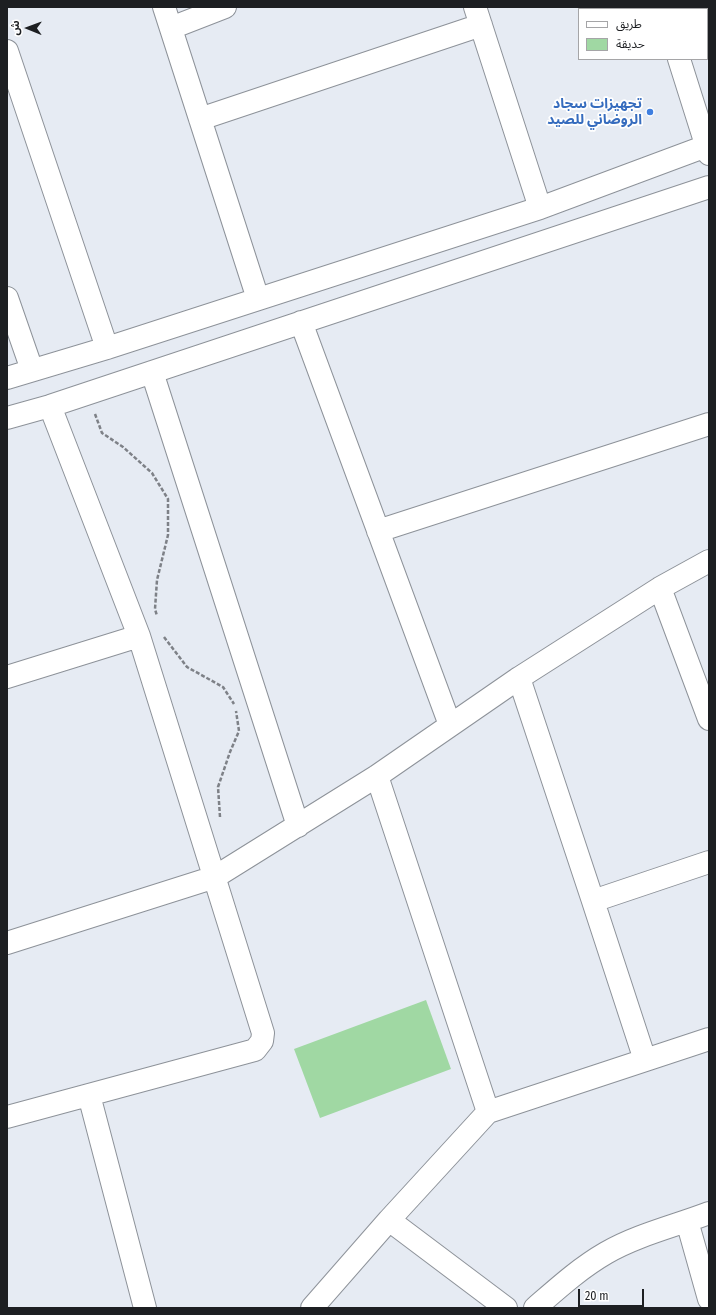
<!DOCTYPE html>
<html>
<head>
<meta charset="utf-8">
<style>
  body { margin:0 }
  #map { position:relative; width:716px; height:1315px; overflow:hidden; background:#e6ebf3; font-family:"Fira Sans Condensed","Noto Sans Arabic",sans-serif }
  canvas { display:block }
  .frame { position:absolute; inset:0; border:8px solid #1d1f22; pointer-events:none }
  .legend { position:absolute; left:578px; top:8px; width:130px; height:52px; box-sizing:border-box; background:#fff; border:1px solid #a5a5a7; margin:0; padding:5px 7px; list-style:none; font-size:12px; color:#1d1f22 }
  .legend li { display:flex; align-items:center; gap:8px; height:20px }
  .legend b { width:20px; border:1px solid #a5a5a7 }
  .north { position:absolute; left:8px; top:8px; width:40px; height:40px; -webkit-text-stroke:3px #fff; paint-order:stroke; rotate:271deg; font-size:11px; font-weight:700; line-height:16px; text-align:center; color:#1d1f22 }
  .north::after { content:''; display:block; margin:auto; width:14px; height:18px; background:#1d1f22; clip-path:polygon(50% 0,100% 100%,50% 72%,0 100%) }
  .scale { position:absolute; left:578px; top:1289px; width:66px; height:18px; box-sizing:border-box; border:2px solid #1d1f22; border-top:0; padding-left:5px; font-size:12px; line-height:14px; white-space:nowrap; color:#1d1f22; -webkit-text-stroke:3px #fff; paint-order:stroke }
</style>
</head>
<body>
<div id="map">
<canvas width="716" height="1315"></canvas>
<div class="frame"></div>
<ul class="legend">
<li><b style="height:5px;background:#fff"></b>طريق</li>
<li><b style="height:11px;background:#a0d8a3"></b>حديقة</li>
</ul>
<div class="north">ش</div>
<div class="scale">20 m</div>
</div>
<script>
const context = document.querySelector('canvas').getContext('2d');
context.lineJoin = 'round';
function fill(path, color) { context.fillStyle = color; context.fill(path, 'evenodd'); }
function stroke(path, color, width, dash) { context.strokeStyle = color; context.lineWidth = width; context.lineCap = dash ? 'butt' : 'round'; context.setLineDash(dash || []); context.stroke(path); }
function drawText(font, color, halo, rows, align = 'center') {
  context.font = font + ' "Fira Sans Condensed","Noto Sans Arabic",sans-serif'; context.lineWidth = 3.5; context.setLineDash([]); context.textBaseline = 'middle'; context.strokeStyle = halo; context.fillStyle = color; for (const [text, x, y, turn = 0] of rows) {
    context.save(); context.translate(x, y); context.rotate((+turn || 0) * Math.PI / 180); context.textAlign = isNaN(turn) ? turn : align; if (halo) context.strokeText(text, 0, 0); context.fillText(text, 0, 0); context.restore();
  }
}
fill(new Path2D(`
  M426 1000 451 1069 320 1118 294 1049Z`), '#a0d8a3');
const minor = new Path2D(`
  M164 7 258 299
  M475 7 540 208
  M662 7 663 9
  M171 28 225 7
  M7 51 107 348
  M679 59 709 154
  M200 119 481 25
  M7 298 32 370
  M301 322 450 725
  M152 372 298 826
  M7 378 107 348 540 208 709 145
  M7 418 50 406 709 187
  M378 531 709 424
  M660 588 709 719
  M7 677 139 636
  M519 678 593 901
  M377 776 488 1112
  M7 943 215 877 377 776 519 678 660 588 709 561
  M645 1060 593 901 709 862
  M89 1095 145 1308
  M7 1117 255 1050 262 1041 263 1033 139 636 50 406
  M389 1220 506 1308
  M687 1221 709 1299
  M312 1308 389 1220 488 1112 709 1039
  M535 1308C558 1288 580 1268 606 1253 637 1235 675 1226 709 1213`);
stroke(minor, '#8d9299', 24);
stroke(new Path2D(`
  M95 414 102 433 123 447 152 473 168 499V535L157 580 155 609 157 616
  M164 637 187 667 223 687 234 704
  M220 817 218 787 230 752 239 731 236 711`), '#7e8187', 2.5, [4, 2]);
stroke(minor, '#fff', 22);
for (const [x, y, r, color] of [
  [650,112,4,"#3f7fe0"]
]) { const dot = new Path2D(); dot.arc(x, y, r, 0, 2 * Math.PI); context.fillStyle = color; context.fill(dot); stroke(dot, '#fff', 1.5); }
drawText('bold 14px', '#366cbe', '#fff', [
  ["تجهيزات سجاد",642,104],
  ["الروضاني للصيد",642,120]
], 'right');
</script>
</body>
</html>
